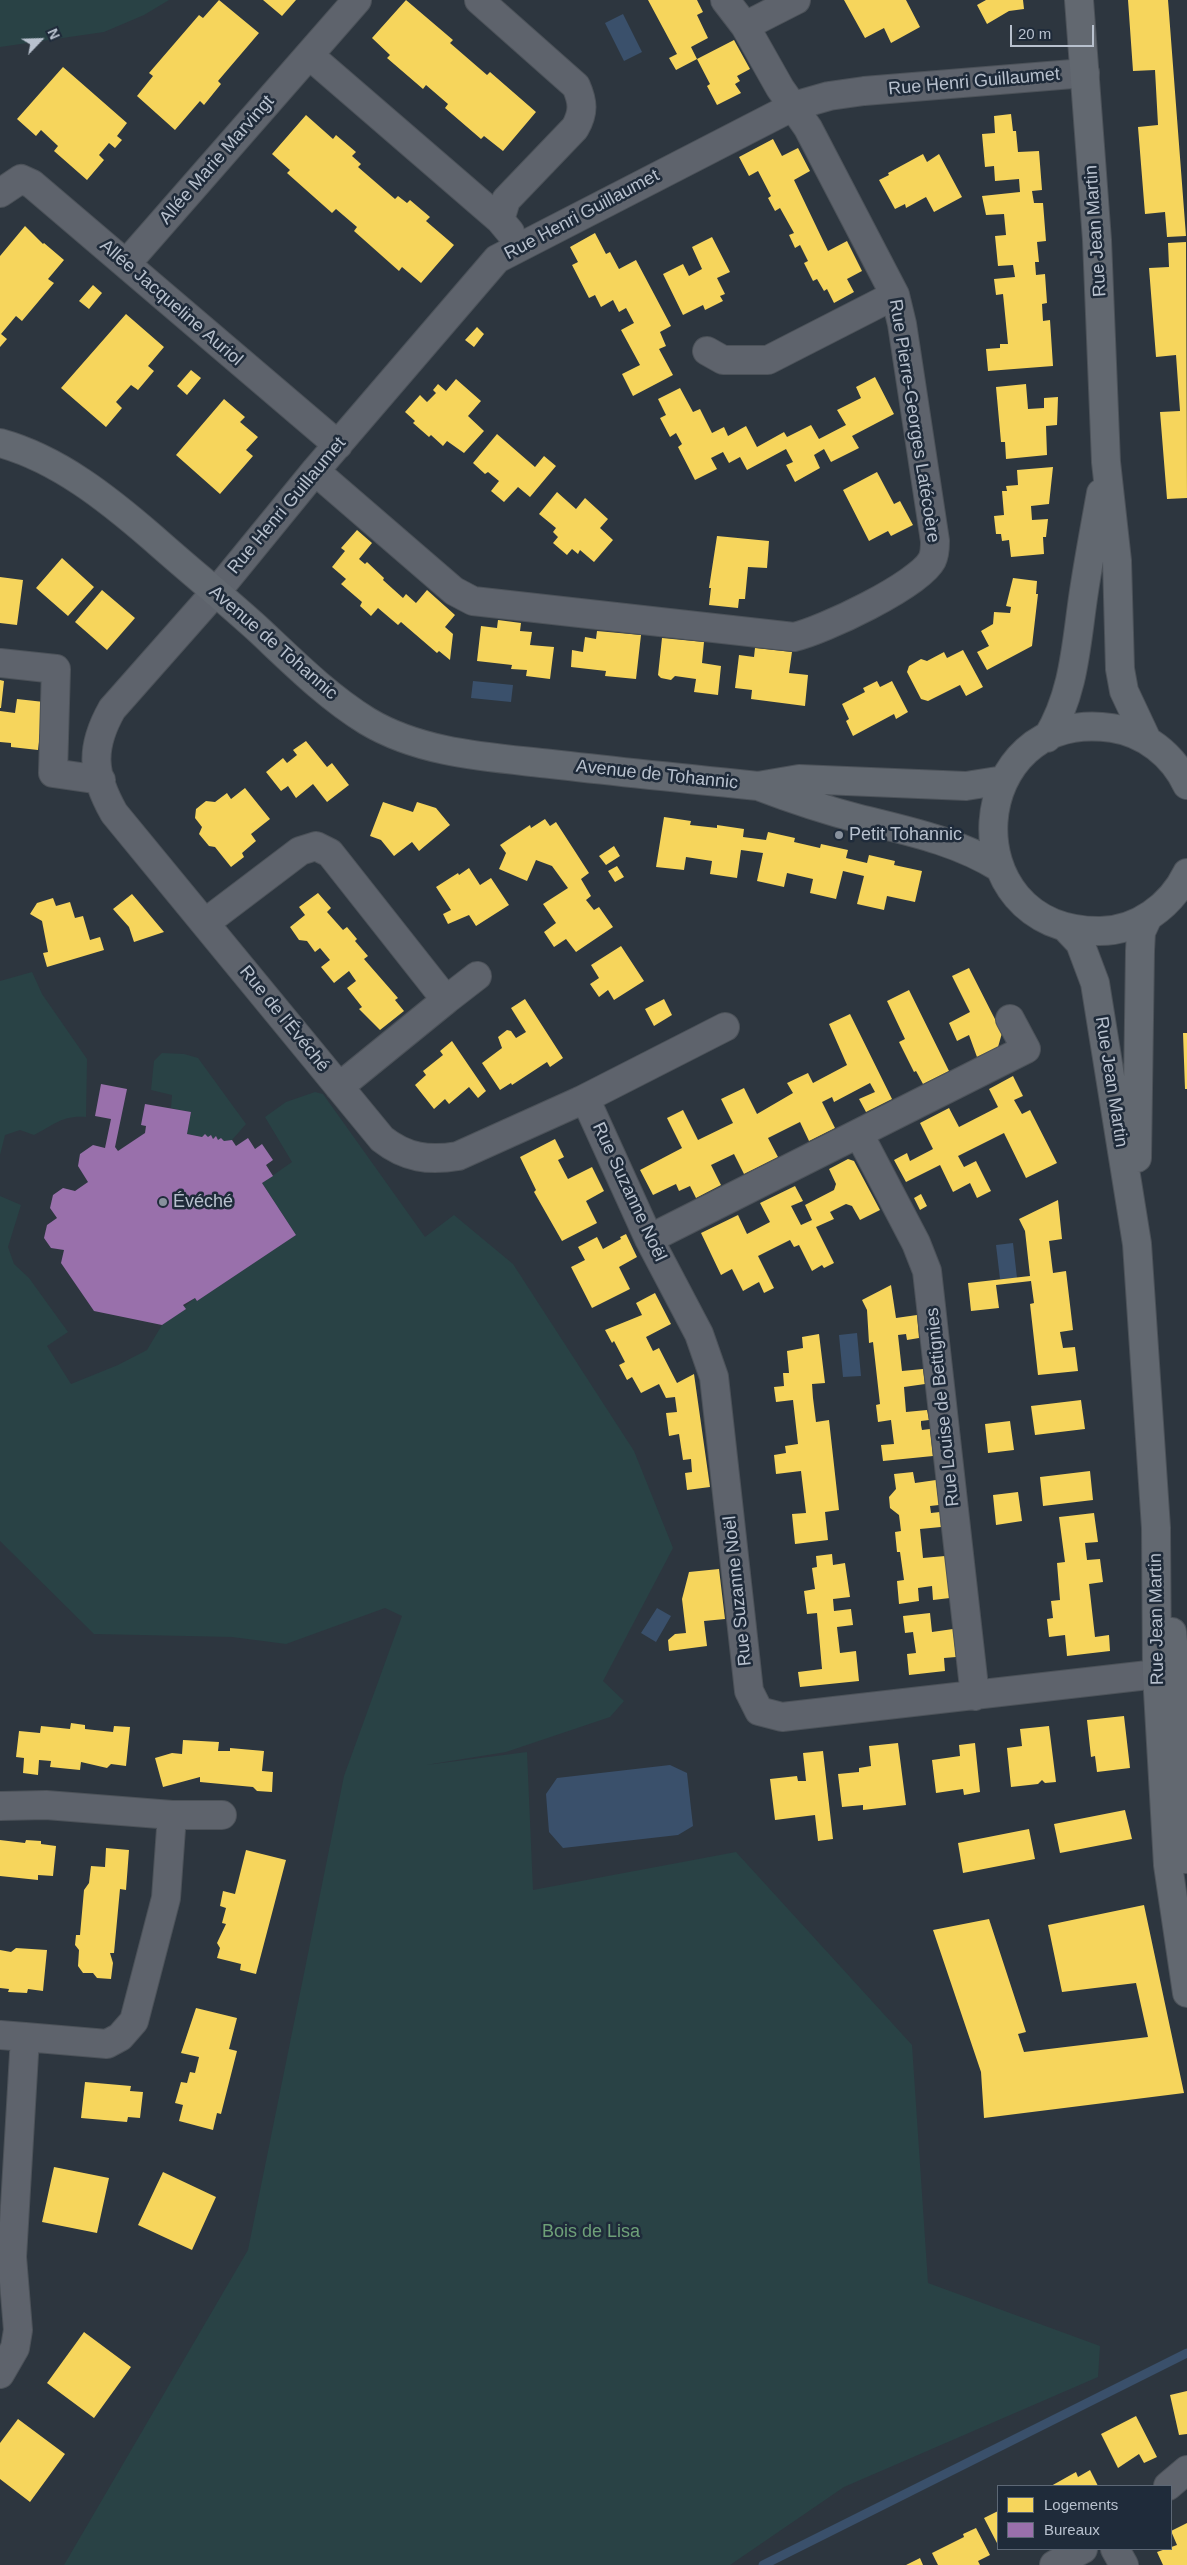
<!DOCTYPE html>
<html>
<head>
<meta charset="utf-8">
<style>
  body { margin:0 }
  #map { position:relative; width:1187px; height:2565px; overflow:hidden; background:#2d363f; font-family:Arial,sans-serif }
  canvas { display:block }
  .legend { position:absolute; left:997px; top:2485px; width:175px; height:65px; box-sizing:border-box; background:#1f2b3a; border:1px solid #5c6775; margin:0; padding:6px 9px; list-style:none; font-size:15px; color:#b8c1ce }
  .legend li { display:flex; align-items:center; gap:10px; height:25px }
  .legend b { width:25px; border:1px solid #5c6775 }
  .north { position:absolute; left:15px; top:15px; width:50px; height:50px; -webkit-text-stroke:4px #1f2b3a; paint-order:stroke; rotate:66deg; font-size:14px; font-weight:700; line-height:20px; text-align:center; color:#b8c1ce }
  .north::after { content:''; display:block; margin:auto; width:18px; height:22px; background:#b8c1ce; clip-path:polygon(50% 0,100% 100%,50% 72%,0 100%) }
  .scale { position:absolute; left:1010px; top:25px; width:84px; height:22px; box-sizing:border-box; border:2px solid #b8c1ce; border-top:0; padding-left:6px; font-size:15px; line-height:18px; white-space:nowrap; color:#b8c1ce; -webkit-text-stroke:4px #1f2b3a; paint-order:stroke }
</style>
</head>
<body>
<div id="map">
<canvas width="1187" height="2565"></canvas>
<ul class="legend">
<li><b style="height:14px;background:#f6d55c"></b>Logements</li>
<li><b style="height:14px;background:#9970ab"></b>Bureaux</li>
</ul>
<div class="north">N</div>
<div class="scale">20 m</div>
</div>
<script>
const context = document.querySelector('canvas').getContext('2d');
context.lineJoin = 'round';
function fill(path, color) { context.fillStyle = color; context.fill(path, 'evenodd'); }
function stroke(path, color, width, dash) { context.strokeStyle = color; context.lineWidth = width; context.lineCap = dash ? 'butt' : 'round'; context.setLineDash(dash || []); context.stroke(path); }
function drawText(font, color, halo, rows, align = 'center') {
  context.font = font + ' Arial,sans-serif'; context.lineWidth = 5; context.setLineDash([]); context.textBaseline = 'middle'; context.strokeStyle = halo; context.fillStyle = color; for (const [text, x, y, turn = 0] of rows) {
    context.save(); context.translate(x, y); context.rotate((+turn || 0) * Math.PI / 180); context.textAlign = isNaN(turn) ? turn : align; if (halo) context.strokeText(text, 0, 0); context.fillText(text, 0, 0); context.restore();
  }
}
fill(new Path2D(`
  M0 0H169L144 15 104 32 0 47Z
  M32 972 42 994 87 1059 86 1117C62 1115 54 1125 34 1135L20 1130 5 1135 0 1155V981Z
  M162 1053 184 1054 198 1058 246 1124 232 1140 224 1141 221 1138 218 1140 216 1136 213 1139 211 1136 208 1137 205 1135 202 1137 187 1134 191 1112 171 1108 172 1095 151 1090 154 1061Z
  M315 1092 323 1094 425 1237 454 1215 513 1264 634 1451 673 1548 603 1681 624 1701 610 1717 506 1752 426 1765 527 1752 533 1890 736 1852 912 2045 928 2283 1100 2346 1098 2377 844 2487 730 2565H64L248 2250 344 1776 402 1616 385 1608 286 1644 232 1637 94 1634 0 1541V1196L21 1205 8 1247 14 1264 29 1278 68 1332 47 1346 71 1384 118 1365 147 1350 162 1325 195 1298 197 1301 296 1235 262 1183 292 1162 265 1117 286 1102Z`), '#294245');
fill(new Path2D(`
  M623 14 642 52 624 61 605 23Z
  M473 681 513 685 511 702 471 698Z
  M1013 1243 1017 1278 1000 1279 996 1245Z
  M857 1333 861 1376 843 1377 839 1335Z
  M657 1608 671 1616 656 1642 641 1633Z
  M670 1765 687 1773 693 1826 678 1835 563 1848 549 1832 546 1794 557 1778Z`), '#3a506b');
fill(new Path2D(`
  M219 0 259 33 218 81 221 84 204 105 200 101 175 130 137 96 153 76 149 73 199 15 203 18Z
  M263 0H296L282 16Z
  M406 0 453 40 450 43 487 75 490 72 536 112 503 151 484 136 481 139 445 108 448 104 426 85 423 89 387 58 390 55 372 38Z
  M648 0H697L703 12 697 15 708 38 691 47 697 59 676 70 669 58 677 54Z
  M844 0H906L920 27 891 43 884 28 865 38Z
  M986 0H1023L1024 9 1009 11 987 24 977 5Z
  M1128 0H1168L1186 236 1167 237 1165 212 1145 214 1138 127 1158 125 1155 70 1133 71Z
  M734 40 750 69 737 76 740 81 735 84 741 93 717 105 707 86 710 84 697 59Z
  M63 67 127 123 117 136 122 140 115 148 109 143 99 155 104 160 87 180 54 151 58 146 41 130 36 136 17 119Z
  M1011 114 1013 131H1016L1018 152 1039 151 1042 190 1032 191 1034 203H1043L1046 241 1037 242 1039 262H1035L1036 275 1045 274 1047 303 1042 304 1043 321 1050 320 1053 366 988 371 986 349 1000 348V344H1008L1003 294 996 295 994 279 1015 277 1013 265 998 266 995 236 1006 235 1004 214 986 215 982 196 1020 192 1019 179 995 181 994 166 985 167 982 134 995 133 994 116Z
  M306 115 333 139 336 135 356 152 352 156 361 164 358 167 395 199 398 196 407 203 410 200 430 217 426 221 454 245 421 283 402 267 399 271 354 231 357 227 336 209 332 213 287 173 290 170 272 154Z
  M773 139 782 156 798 148 810 171 794 180 828 251 847 241 862 271 847 279 854 292 834 303 827 289 824 291 817 279 813 281 804 263 808 261 800 245 795 248 789 235 794 233 780 208 775 211 768 198 771 196 758 171 749 176 739 157Z
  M923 154 927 162 939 154 962 197 934 212 926 197 906 208 905 204 895 209 879 180 889 175 888 173Z
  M25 226 43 244 44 243 64 260 48 279 54 283 22 321 16 316 1 334 7 339 0 347V256Z
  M595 233 606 254 610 252 619 269 636 260 671 326 660 332 666 346 659 349 673 375 633 396 622 374 640 365 621 330 634 323 626 308 619 312 613 300 601 307 595 295 589 298 572 265 578 262 570 247Z
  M712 237 730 272 717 278 725 294 720 296 723 301 705 310 703 305 683 315 663 274 683 264 689 276 702 269 692 247Z
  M1186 242 1187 498 1167 499 1160 412 1180 411 1176 355 1156 357 1149 268 1169 267 1168 243Z
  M93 285 102 293 89 309 79 301Z
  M126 314 164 347 148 366 154 371 138 390 131 385 116 402 122 408 106 427 61 388Z
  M477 327 484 334 474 347 465 340Z
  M191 370 201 378 187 395 177 386Z
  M875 377 894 414 852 436 859 448 831 462 824 449 814 455 820 468 795 482 786 465 793 462 786 449 747 470 740 457 729 463 723 452 711 458 717 469 695 480 678 447 682 444 676 433 670 437 660 418 666 415 658 399 680 388 693 412 700 409 712 433 724 427 728 436 746 426 757 447 784 432 787 437 811 425 819 439 846 425 837 410 861 398 856 387Z
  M456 379 481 401 468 416 484 431 464 453 447 441 443 446 431 435 429 437 413 423 415 421 405 412 420 395 427 402 436 393 433 390 438 384 446 391Z
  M1026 384 1028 409 1044 408V398L1058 397 1057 425 1046 426 1047 455 1006 459 1005 442H1001L996 387Z
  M224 399 245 417 240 422 258 437 246 450 253 456 220 494 176 455Z
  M497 434 535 467 544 456 556 466 530 497 518 487 504 502 491 491 499 481 488 472 485 474 473 463Z
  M1053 467 1049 504 1031 506 1032 520 1048 519 1046 537H1043L1044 554 1011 557 1009 540 1002 541 1001 534H996L994 516 1004 515 1002 491H1007L1006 486 1018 485 1017 470Z
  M877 472 894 504 900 501 913 525 891 536 888 531 869 541 843 490Z
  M557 492 576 509 585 498 608 519 600 528 613 540 594 562 580 550 578 554 572 549 567 555 553 543 558 537 553 532 556 528 539 514Z
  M357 530 372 543 359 559 365 564 367 562 384 578 383 580 403 598 406 594 416 603 427 590 455 615 445 627 453 634 450 660 439 651 437 653 401 622 398 625 378 608 371 616 360 606 362 602 341 584 346 579 332 567 345 551 341 548Z
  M717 536 769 541 767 568 748 567 745 599H739L738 608 709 605 711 588H709Z
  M62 558 94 587 68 616 36 588Z
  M0 577 23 580 17 625 0 623Z
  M1013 578 1037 581 1036 594H1038L1032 646 987 670 977 652 989 646 981 631 993 624 994 612 1010 613 1011 607 1006 606Z
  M102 590 135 618 107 650 75 622Z
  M498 620 521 623 520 631 532 632 530 645 554 647 550 679 526 676 527 670 511 669 512 665 477 661 481 626 497 628Z
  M597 631 641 635 636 679 605 676 606 671 571 667 572 650 583 652 585 637 596 639Z
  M662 638 704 642 702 663 721 666 718 695 694 692 696 679 675 676 671 680 661 678 658 675Z
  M755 648 792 652 789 673 808 675 805 706 751 699 752 690 735 688 739 655 754 657Z
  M963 650 983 687 966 696 960 685 928 701 921 699 907 672 909 666 921 659 927 661 944 652 947 658Z
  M0 680 4 681 1 708H0Z
  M877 681 880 687 892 681 908 712 896 719 894 714 853 736 846 721 849 719 842 704 865 692 863 688Z
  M17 699 44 702 38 750 11 747V743L0 742V711L15 713Z
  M306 741 327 767 332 763 349 785 327 802 313 784 296 798 288 786 281 791 266 772 283 758 287 763 297 755 293 750Z
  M245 788 270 819 251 834 256 841 242 853 244 857 231 867 215 847 209 846 199 834 202 827 195 818 196 809 206 801 215 802 227 793 231 799Z
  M383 802 413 812 417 802 436 808 450 825 419 851 412 842 394 856 381 840 370 836Z
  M664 817 691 821 690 825 717 828V825L744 829 743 837 766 840 768 832 795 838 794 842 820 848 821 844 848 850 846 858 867 863 869 855 895 861 894 865 922 871 915 902 887 896 884 910 857 904 864 876 843 871 836 899 810 893 813 879 787 873 784 887 757 881 763 853 741 850 737 878 710 874 712 861 686 857 684 870 656 867Z
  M545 819 550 826 556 822 589 873 581 879 591 896 586 900 594 910 599 907 613 927 576 952 566 939 554 947 544 932 556 923 543 904 568 888 552 866 536 860 527 881 499 869 506 853 500 845 530 825 531 828Z
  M614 846 620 856 606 865 599 856Z
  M617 866 624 877 615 882 608 871Z
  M469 868 480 885 491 878 509 905 476 926 469 915 448 924 443 914 451 910 436 887 458 873 459 875Z
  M318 893 331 908 327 912 343 930 347 927 357 939 355 941 368 956 364 959 398 998 395 1000 404 1011 380 1030 359 1009 362 1007 347 988 356 981 349 971 334 983 321 967 330 960 320 948 315 952 307 941 299 940 290 927 305 915 299 907Z
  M132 894 138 901 164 932 134 942 129 927 113 909Z
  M53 898 56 906 70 902 75 918 83 916 90 940 100 937 104 950 47 967 43 953 48 952 42 921 30 914 37 903Z
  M621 946 644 981 614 1000 608 990 599 997 590 984 599 978 591 965Z
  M969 968 1002 1033 998 1047 977 1057 969 1035 957 1041 949 1023 970 1012 952 976Z
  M909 990 949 1071 923 1084 916 1071 914 1072 899 1042 905 1039 887 1001Z
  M525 999 563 1058 550 1067 547 1062 512 1085 511 1083 500 1090 482 1063 502 1048 498 1037 507 1030 511 1031 516 1038 526 1032 511 1008Z
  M664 999 672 1015 654 1026 645 1009Z
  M850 1014 892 1099 866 1112 859 1099 875 1092 870 1083 834 1102 832 1097 822 1102 835 1128 809 1141 800 1122 768 1138 778 1157 744 1174 734 1154 711 1165 721 1185 696 1198 690 1186 679 1191 676 1184 653 1195 640 1170 682 1148 667 1118 683 1110 698 1140 733 1123 721 1099 744 1088 757 1114 793 1093 787 1083 808 1073 813 1083 847 1065 829 1024Z
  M1183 1033H1187V1089H1185Z
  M452 1041 486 1091 478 1098 469 1087 449 1104 445 1099 434 1109 415 1085 426 1075 423 1071 443 1055 440 1051Z
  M1013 1076 1023 1096 1014 1100 1022 1114 1030 1110 1057 1163 1026 1178 1004 1133 958 1156 964 1167 976 1161 991 1191 977 1198 970 1183 953 1192 940 1165 906 1182 894 1160 907 1153 910 1161 933 1149 920 1123 949 1108 959 1127 998 1107 989 1089Z
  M555 1139 564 1157 558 1160 568 1179 592 1167 604 1191 586 1201 597 1223 562 1241 534 1192 536 1190 520 1157Z
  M848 1159 854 1161 880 1210 860 1220 852 1206 846 1204 830 1212 834 1219 816 1227 834 1263 824 1268 822 1265 812 1271 799 1245 794 1247 790 1240 758 1256 774 1288 764 1293 759 1282 743 1291 732 1269 721 1275 701 1233 738 1215 747 1234 770 1222 760 1203 795 1186 803 1201 791 1206 801 1225 812 1220 805 1205 834 1190 836 1184 829 1169Z
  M921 1194 927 1206 920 1210 914 1198Z
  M1058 1200 1062 1239 1049 1241 1053 1273 1066 1271 1073 1330 1060 1332 1063 1348 1075 1347 1078 1371 1038 1375 1030 1304 1034 1303 1031 1281 996 1285 999 1308 971 1311 968 1283 1030 1276 1025 1231 1019 1219Z
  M626 1234 637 1257 619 1267 630 1289 592 1308 571 1267 585 1260 578 1247 597 1237 603 1249 621 1239 620 1237Z
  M891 1285 896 1318 917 1315 919 1338 907 1340 906 1334 898 1335 902 1371 923 1369 925 1384 904 1387 906 1412 927 1410 929 1420 921 1421V1425L922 1430 930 1429 933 1456 883 1461 881 1445 894 1444 891 1420 878 1422 876 1405 880 1404 873 1342 869 1343 867 1310 862 1300Z
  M655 1293 671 1324 646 1337 653 1351 659 1348 677 1383 694 1374 710 1487 687 1490 685 1473 692 1472 691 1459 683 1460 679 1434 669 1436 666 1413 677 1412 675 1397 666 1398 659 1384 641 1393 632 1377 627 1380 619 1365 625 1362 614 1341 612 1343 605 1330 642 1315 636 1303Z
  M819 1334 825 1383 812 1384 813 1398 816 1422 829 1420 839 1510 825 1512 828 1540 795 1544 792 1514 806 1513 801 1471 776 1474 774 1455 786 1453 785 1446 798 1444 793 1400 776 1402 774 1387 784 1386 783 1373H789L787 1351 803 1348 802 1337Z
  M1081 1400 1085 1429 1035 1435 1031 1406Z
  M1010 1421 1014 1450 988 1453 985 1424Z
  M1090 1471 1093 1500 1043 1506 1040 1477Z
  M913 1472 915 1483 936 1480 939 1505 930 1506 931 1513 940 1512 941 1527 920 1529 923 1558 945 1556 950 1598 933 1600 932 1586 918 1588 919 1601 899 1604 897 1581 904 1580 900 1552H897L895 1532 901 1531 899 1515 890 1508 889 1497 896 1489 894 1474Z
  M1018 1492 1022 1521 996 1525 993 1495Z
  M1094 1513 1098 1542 1085 1543 1087 1560 1100 1559 1103 1582 1089 1584 1095 1637 1109 1635 1110 1651 1067 1656 1065 1635 1049 1637 1047 1619 1053 1618 1051 1601 1060 1600 1057 1563 1065 1562 1059 1517Z
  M832 1554 833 1565 845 1563 850 1597 833 1599 834 1611 851 1609 853 1625 837 1627 840 1653 856 1651 859 1681 800 1687 798 1672 822 1669 817 1613 807 1614 804 1591 815 1589 812 1568 817 1567 816 1556Z
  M719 1569 725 1619 704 1621 707 1646 669 1651 668 1640 675 1634 686 1633 682 1599 689 1572Z
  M930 1613 932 1632 953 1629 956 1657 944 1658 945 1671 909 1675 907 1654 916 1653 913 1632 905 1633 903 1616Z
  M1124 1716 1130 1768 1097 1772 1095 1756 1091 1757 1087 1720Z
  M71 1723 85 1725V1729L113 1732 114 1726 130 1727 126 1766 111 1764 107 1768 81 1762 80 1770 50 1767 51 1761 39 1760 38 1775 23 1773 24 1758 16 1757 19 1731 40 1733 41 1726 70 1729Z
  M1049 1726 1056 1782 1045 1783 1042 1780 1038 1784 1011 1787 1007 1748 1022 1746 1020 1729Z
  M183 1740 219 1742 218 1751H230V1748L264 1751 262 1771 273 1772 272 1792 257 1791 253 1787 200 1782V1777L163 1787 155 1758 172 1753 182 1754Z
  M898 1743 906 1805 863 1810V1805L842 1807 838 1774 859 1772V1768L871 1766 869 1746Z
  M975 1743 980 1792 964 1795 963 1789 936 1793 932 1760 960 1756 959 1745Z
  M823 1751 833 1839 818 1841 815 1815 775 1820 770 1779 797 1776 798 1781H806L803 1753Z
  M1125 1810 1132 1839 1060 1853 1054 1824Z
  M1029 1829 1035 1859 963 1873 958 1843Z
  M0 1840 25 1843 26 1840 41 1841V1844L56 1846 53 1876 38 1875V1880L0 1876Z
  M106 1848 129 1850 126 1890 120 1889 114 1953H110L113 1963 111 1979 97 1978 93 1973H83L78 1966 79 1950 75 1945 76 1935H80L84 1890 89 1883 91 1866 105 1867Z
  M246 1850 286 1860 256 1974 240 1970 241 1964 217 1958 220 1948 217 1943 226 1924 222 1923 226 1908 220 1906 223 1891 235 1894Z
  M1144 1905 1184 2093 984 2118 981 2072 933 1930 989 1919 1026 2032 1018 2034 1024 2052 1148 2037 1136 1983 1062 1992 1048 1925Z
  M16 1948 47 1950 43 1991 28 1989 27 1993 8 1992 9 1989 0 1988V1950L11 1952Z
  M196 2008 237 2018 229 2049 237 2051 221 2114 217 2113 213 2130 179 2121 183 2105 175 2103 181 2082 187 2083 190 2072 195 2073 199 2057 181 2053Z
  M85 2082 131 2086 130 2091 143 2092 140 2118 128 2117 127 2122 81 2118Z
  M54 2167 109 2178 97 2233 42 2222Z
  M163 2172 216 2197 192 2250 138 2225Z
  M84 2332 131 2367 94 2418 47 2383Z
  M1187 2391V2434L1179 2435 1170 2395Z
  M1136 2416 1157 2457 1144 2463 1139 2454 1118 2468 1101 2434Z
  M18 2419 65 2454 30 2502 0 2479V2443Z
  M1090 2470 1098 2486H1051L1076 2472 1078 2477Z
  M998 2511V2545L984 2518Z
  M1187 2523V2565H1163L1157 2552 1177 2545 1171 2531Z
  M976 2528 990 2555 978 2561 980 2565H938L932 2553 964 2537 963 2534Z
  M920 2558 923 2565H906Z`), '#f6d55c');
fill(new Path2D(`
  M101 1084 127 1089 115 1147 118 1151 145 1133 146 1126 141 1125 145 1104 191 1112 187 1134 202 1137 205 1134 208 1137 211 1135 213 1139 216 1136 218 1140 221 1138 224 1141 232 1140 236 1146 248 1138 255 1149 262 1144 273 1160 266 1165 273 1176 262 1183 296 1235 197 1301 195 1298 183 1305 186 1309 162 1325 94 1311 61 1263 64 1250 51 1248 44 1238 47 1225 57 1218 50 1208 53 1195 63 1188 75 1191 88 1182 78 1166 80 1154 93 1145 105 1148 111 1119 95 1116Z`), '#9970ab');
stroke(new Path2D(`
  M763 2565 1187 2353`), '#3a506b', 9);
const street = new Path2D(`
  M479 0 576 86C583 102 584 112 575 128L506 200 500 220
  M745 26 796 0
  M309 55 500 220 510 232
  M0 193 21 179 32 184 338 445
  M126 264 357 0
  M707 351 723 360H768L895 295
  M315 471 454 591 473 601 794 637C822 631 919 585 932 560 935 554 935 547 935 541L902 324 895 295 808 128 780 88 745 26 725 0
  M0 663 56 669 53 773 101 780
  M205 923 300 851 316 846 330 853 446 1000 339 1087
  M446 1000 477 976
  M725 1027 580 1101 458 1156C429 1161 406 1158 382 1139L114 813C92 774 90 748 112 709L226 580 315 471 497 259 794 106 829 96 864 91 1085 73
  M580 1101 590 1109 649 1239 699 1334 714 1377 749 1691 759 1711 782 1717 1157 1674
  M859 1134 916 1243 927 1271 975 1696
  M649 1239 1026 1049 1010 1019
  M0 1806 46 1805 172 1815 166 1898 134 2021 120 2037 107 2044 25 2037
  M172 1815H222
  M0 2035 25 2037 12 2257 18 2330 15 2348 0 2374
  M1168 2486 1187 2470
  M1115 2549 1124 2565
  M1054 2565 1083 2549`);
const secondary = new Path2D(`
  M1079 0 1097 240 1106 462 1117 561 1120 669 1124 691 1147 740
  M0 443C58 459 108 499 153 538 189 570 226 600 261 632 295 664 327 696 367 721 422 754 489 757 551 764 620 772 689 779 758 786L799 779 966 786 1004 780
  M1047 738C1075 692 1076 643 1084 591 1089 558 1095 526 1101 493
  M1187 785C1173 755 1145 733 1112 728 964 706 948 932 1100 931 1137 931 1171 906 1187 873
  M758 786C792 799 825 810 860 819 908 831 957 841 1000 868
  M1065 927 1080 943 1095 983 1137 1244 1156 1528 1157 1674 1168 1865 1187 1993
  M1137 1158 1140 951 1141 932 1148 917
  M1172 1632 1183 1738 1186 1859`);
stroke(street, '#4c5259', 30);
stroke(secondary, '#4c5259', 30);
stroke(street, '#5e636c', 28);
stroke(secondary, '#626870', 28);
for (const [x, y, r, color] of [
  [839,835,5,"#87909c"],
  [163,1202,5,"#87909c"]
]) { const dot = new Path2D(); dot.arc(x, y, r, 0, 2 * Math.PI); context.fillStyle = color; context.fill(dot); stroke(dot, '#1f2b3a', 2); }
drawText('18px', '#b8c1ce', '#1f2b3a', [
  ["Rue Henri Guillaumet",974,82,-5],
  ["Allée Marie Marvingt",217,160,-49],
  ["Rue Henri Guillaumet",582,215,-28],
  ["Rue Jean Martin",1096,231,-94],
  ["Allée Jacqueline Auriol",171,303,41],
  ["Rue Pierre-Georges Latécoère",914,421,81],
  ["Rue Henri Guillaumet",287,506,-50],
  ["Avenue de Tohannic",273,643,41],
  ["Avenue de Tohannic",657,775,6],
  ["Rue de l'Évéché",284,1019,51],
  ["Rue Jean Martin",1111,1082,81],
  ["Rue Suzanne Noël",629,1192,65],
  ["Rue Louise de Bettignies",943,1407,-96],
  ["Rue Suzanne Noël",738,1591,-96],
  ["Rue Jean Martin",1157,1619,-91]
]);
drawText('18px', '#b8c1ce', '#1f2b3a', [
  ["Petit Tohannic",849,835],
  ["Évéché",173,1202]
], 'left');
drawText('18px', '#6ea078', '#1f2b3a', [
  ["Bois de Lisa",591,2232]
]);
</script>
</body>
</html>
